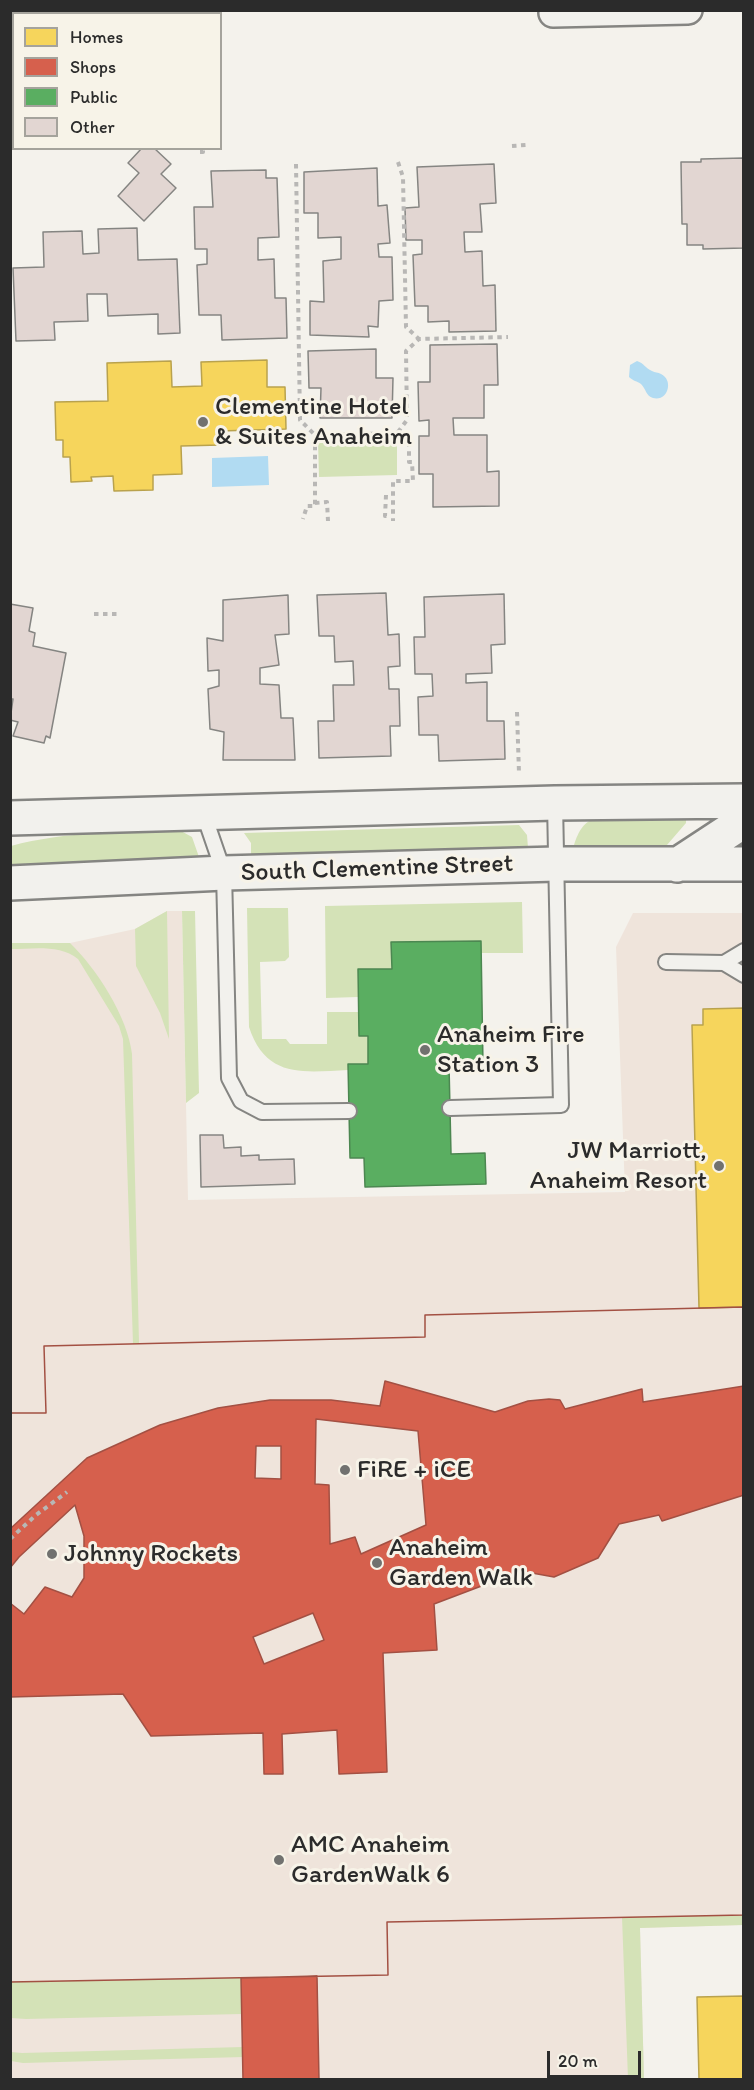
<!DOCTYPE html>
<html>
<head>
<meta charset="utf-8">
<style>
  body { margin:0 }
  #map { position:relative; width:754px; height:2090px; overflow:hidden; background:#f4f2ec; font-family:Itim,sans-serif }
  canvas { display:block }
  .frame { position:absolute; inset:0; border:12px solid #2b2b2b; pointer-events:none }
  .legend { position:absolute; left:12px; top:12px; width:210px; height:138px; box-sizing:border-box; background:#f7f3e8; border:2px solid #a5a39c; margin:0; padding:8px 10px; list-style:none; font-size:18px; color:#2b2b2b }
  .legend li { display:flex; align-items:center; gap:12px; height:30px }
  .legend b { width:30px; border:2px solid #a5a39c }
  .scale { position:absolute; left:547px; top:2051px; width:94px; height:27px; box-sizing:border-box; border:3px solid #2b2b2b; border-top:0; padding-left:8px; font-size:18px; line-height:21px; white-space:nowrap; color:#2b2b2b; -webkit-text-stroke:4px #f7f3e8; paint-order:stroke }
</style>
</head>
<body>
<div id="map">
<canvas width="754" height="2090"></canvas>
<div class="frame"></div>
<ul class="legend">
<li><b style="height:16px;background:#f6d55c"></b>Homes</li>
<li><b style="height:16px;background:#d6604d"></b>Shops</li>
<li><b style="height:16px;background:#5aae61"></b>Public</li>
<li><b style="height:16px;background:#e2d6d2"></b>Other</li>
</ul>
<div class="scale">20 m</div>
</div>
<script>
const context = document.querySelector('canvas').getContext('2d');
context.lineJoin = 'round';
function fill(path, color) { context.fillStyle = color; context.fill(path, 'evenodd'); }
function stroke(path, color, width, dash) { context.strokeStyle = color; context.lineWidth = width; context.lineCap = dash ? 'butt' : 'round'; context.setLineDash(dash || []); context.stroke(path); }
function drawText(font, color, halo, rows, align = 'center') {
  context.font = font + ' Itim,sans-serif'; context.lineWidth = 6; context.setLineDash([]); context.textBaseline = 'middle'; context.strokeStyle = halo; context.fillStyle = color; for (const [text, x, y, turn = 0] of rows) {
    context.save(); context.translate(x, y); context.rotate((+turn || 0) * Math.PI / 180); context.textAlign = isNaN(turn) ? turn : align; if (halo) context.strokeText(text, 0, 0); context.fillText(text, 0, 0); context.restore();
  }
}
fill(new Path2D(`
  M167 911H182L188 1200 625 1192 616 947 633 913H743V1925L640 1928 644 2079H11L10 943H70L135 929Z`), '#efe4db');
fill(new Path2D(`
  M397 438V475L319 477 318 441Z
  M598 816H686V823L667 845H574C579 830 583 823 598 816Z
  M519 825 527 835 528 848 251 855V843L244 833Z
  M181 831 192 837 199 857 11 865V846C66 831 124 832 181 831Z
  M522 902 523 953H481V941L392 942V969H358V997L326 998 325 906Z
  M247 908H288L289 957 285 961 260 962 262 1039H286L290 1044H327V1012H359L368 1036V1064H348V1070C304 1072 266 1079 249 1027Z
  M167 911 169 1039 160 1013 136 966 135 929Z
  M182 911H195L199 1093 186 1103Z
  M11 943H70C96 968 128 1017 132 1054L139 1343 133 1344 123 1039 119 1026 78 959C60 944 32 949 11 949Z
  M743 1915V1925L640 1928 644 2079H628L622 1917Z
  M241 1978 242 2014 26 2019 11 2018 10 1982Z
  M243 2047V2057L23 2063 11 2061V2052L22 2053Z`), '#d4e2b7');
fill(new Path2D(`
  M637 361C644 363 645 368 652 371 655 373 658 372 661 374 674 380 668 402 653 398 646 396 646 389 641 384 637 381 633 381 629 377L630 365Z
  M268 456 269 485 212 487V458Z`), '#b1dbf2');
const homes = new Path2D(`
  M267 360V387H285L286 429 220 431V445L181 446 182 474 153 475V490L114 491 113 476 91 477 92 481 71 482 70 457H63V440H56L55 402 108 401 107 363 171 361 172 387 202 386 201 362Z
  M744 1008V1307L699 1308 692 1025H703V1009Z
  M744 1996V2080H699L697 1997Z`);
fill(homes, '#f6d55c');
stroke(homes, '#b9a24d', 1.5);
const shops = new Path2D(`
  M744 1307V1386L643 1402 642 1389 565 1409 560 1400 549 1399 528 1401 495 1412 385 1381 380 1406 331 1400H270L218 1408 160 1425 87 1458 10 1529V1413H46L44 1346 425 1337V1315Z
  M744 1307V1915L387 1922 388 1975 10 1982V1413H46L44 1346 425 1337V1315Z
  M316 1419 418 1431 426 1525 361 1554 355 1537 330 1544 329 1485 315 1484Z
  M256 1446H281V1479L255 1478Z
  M744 1495V1915L387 1922 388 1975 10 1982V1697L123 1694 151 1736 263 1733 264 1774H283L282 1734 337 1730 339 1774 387 1772 383 1653 437 1650 434 1604 521 1571 554 1577 598 1558 619 1524 659 1515 662 1521Z
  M75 1505 84 1536V1578L72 1597 45 1587 24 1614 10 1603V1568L19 1557Z
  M313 1613 324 1640 264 1664 253 1637Z
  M317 1976 319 2080H243L241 1978Z`);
fill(shops, '#d6604d');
stroke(shops, '#a35043', 1.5);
const public = new Path2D(`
  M481 941 483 1065H449L451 1154 485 1153 486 1184 365 1187 364 1158H350L348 1064H368V1036H359L358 969H392L391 942Z`);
fill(public, '#5aae61');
stroke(public, '#4c8751', 1.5);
const building = new Path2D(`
  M142 148H154L171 164 161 174 176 188 144 221 118 196 139 173 128 163Z
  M744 158V248L703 249V245H687V224H682L681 162H701V159Z
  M494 164 496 203 480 204 482 232H464L465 252 482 251 483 286 495 285 496 331 449 332V321L428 322V306H415L413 255 422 254V240H406L405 208 419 207 417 167Z
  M377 168 378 206 387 205 390 243 378 244 379 257H392L393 300 379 301 378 327 368 326 369 337 310 335V301L324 302 323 261 341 259V237L318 238V213H304V172Z
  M266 170V178H277L279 237 258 238V260L274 259 275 298H286L287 338 222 340 221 315H199L197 265 207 264V249H195L194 207H213L211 171Z
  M137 228 138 260 177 259 180 333 158 334V314L108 316 107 294H87L88 321 54 322 55 340 16 341 13 268 44 267 43 232 82 231 83 254 99 253 98 229Z
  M497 344 498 385H484V418H453L454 435H487V472L499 471V506L433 507V474H419V436H429V420L419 421 418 382H430V345Z
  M376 349V378H393L392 418H320L321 388H309L308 351Z
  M386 593 388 635 399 634 400 666 388 667 389 689H399L400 726H390L391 756 319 758 318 721H334L333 685H354L353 661 335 662 334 636H319L317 595Z
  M504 594 505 644 491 645 492 673 466 674V683L487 682V721H504L505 759 439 761 438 735H419L418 697 433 696 432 674H415L414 637H425L424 597Z
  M288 595 289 634 275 635 279 665 260 668V684L279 685 281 718H293L295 760H223L224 732 210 729 208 689 219 686V670L208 671 207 638 223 641V600Z
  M10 604 33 608 29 631 35 633 33 646 66 653 50 738 46 736 44 743 13 736 18 722 10 720 13 699H10Z
  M200 1135H223L224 1148 241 1147V1156L259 1155V1160L294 1159 295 1184 201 1187Z`);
fill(building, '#e2d6d2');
stroke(building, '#858582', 1.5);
const lane = new Path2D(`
  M203 812 224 873 229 1078 241 1101 262 1112 349 1111
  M666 962 724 963 744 951
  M724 963 744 975
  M450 1108 561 1105 555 803`);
const street = new Path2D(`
  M553 13 688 10`);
const secondary = new Path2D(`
  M10 818 555 803 744 801
  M677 865 744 821
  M10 883 224 873 556 864H744`);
stroke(lane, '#858582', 18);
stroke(street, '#858582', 32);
stroke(secondary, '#858582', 38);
stroke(new Path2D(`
  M512 146 526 145V141
  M200 152H203V148
  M398 162 403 177 406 327 419 339
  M296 164 300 420 315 435V506H307L303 519
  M398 432 407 420 406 351 419 339 508 337
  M315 435 401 433 409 440V462H412L413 481H393V521
  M386 495 385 516H388
  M315 503 327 502 328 521
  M94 614H119
  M517 712 519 773
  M10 1539 36 1515 67 1492`), '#b8b7b5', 4, [4.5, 4.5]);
stroke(lane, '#f2f1ed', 14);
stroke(street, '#f2f1ed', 27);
stroke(secondary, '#f2f1ed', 33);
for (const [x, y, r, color] of [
  [203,422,6,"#71716f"],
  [425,1050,6,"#71716f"],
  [719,1166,6,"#71716f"],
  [345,1470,6,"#71716f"],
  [52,1554,6,"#71716f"],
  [377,1563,6,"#71716f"],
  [279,1860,6,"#71716f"]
]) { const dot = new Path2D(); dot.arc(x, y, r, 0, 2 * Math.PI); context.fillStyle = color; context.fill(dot); stroke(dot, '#f7f3e8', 2); }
drawText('26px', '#2b2b2b', '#f7f3e8', [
  ["Clementine Hotel",215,407],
  ["& Suites Anaheim",215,437],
  ["Anaheim Fire",437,1035],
  ["Station 3",437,1065],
  ["JW Marriott,",707,1151,"right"],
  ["Anaheim Resort",707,1181,"right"],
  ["FiRE + iCE",357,1470],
  ["Anaheim",389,1548],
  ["Garden Walk",389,1578],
  ["Johnny Rockets",64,1554],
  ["AMC Anaheim",291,1845],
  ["GardenWalk 6",291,1875]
], 'left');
drawText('26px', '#2b2b2b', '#f7f3e8', [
  ["South Clementine Street",377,869,-2]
]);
</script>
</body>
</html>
